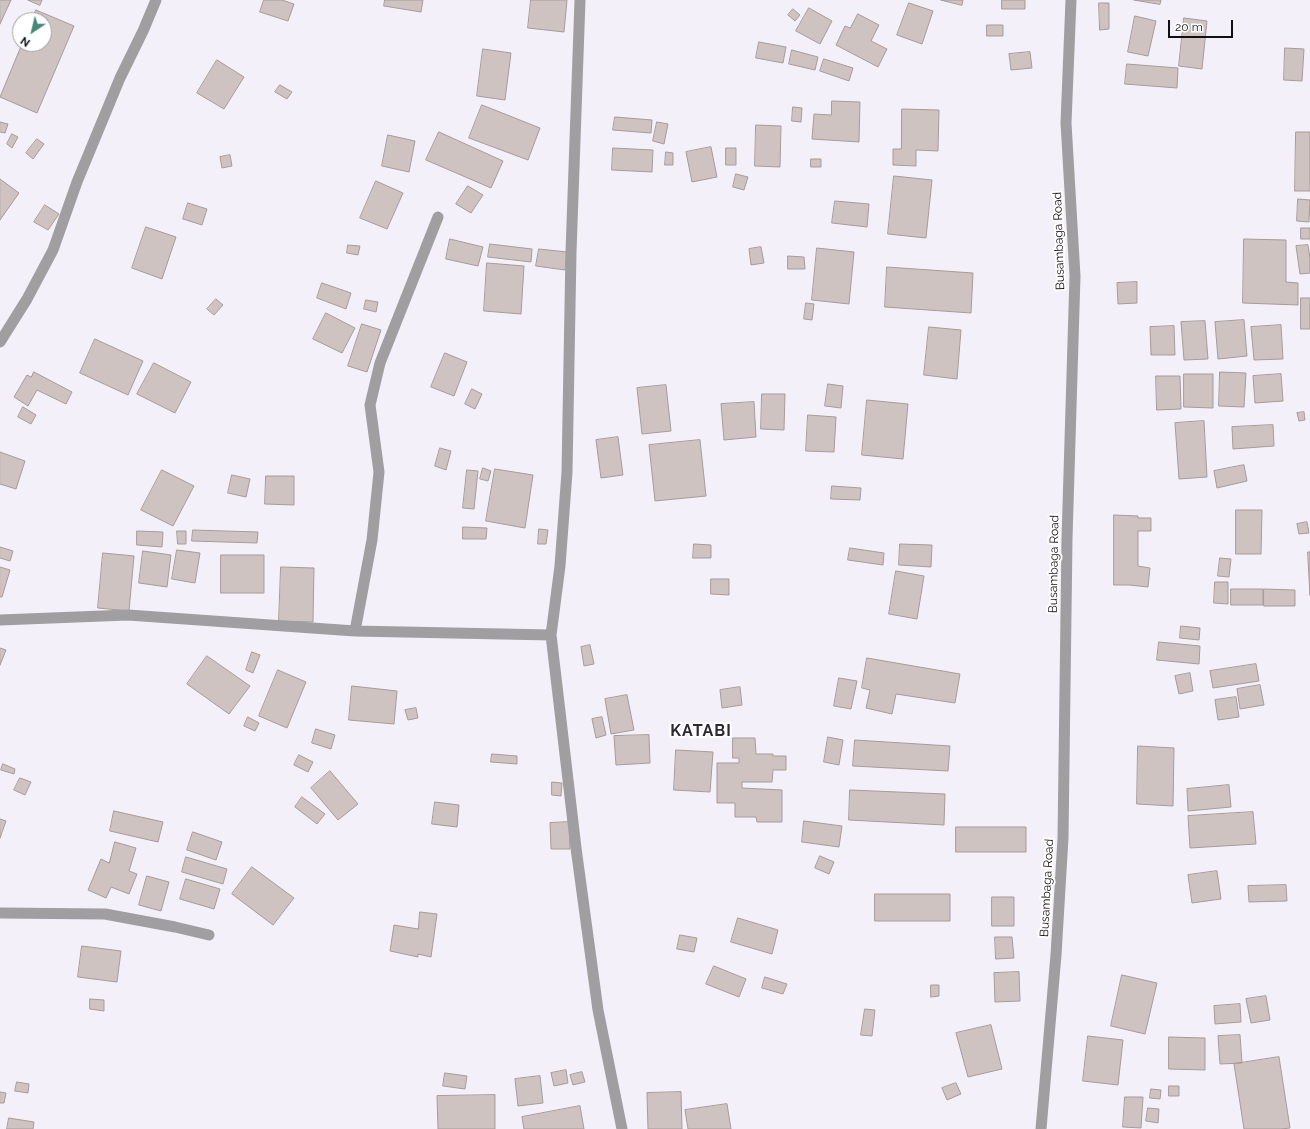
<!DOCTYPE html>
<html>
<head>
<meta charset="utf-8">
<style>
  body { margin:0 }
  #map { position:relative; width:1310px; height:1129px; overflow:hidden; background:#f4f0fa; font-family:Raleway,sans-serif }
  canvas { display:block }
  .north { position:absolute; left:12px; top:12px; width:40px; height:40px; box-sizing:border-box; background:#fff; border:1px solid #9f9fa0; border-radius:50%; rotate:215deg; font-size:11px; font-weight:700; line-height:16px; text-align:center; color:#100f12 }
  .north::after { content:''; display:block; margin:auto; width:14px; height:18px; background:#468878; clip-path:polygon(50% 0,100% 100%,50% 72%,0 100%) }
  .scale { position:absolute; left:1168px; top:20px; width:65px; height:18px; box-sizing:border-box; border:2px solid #100f12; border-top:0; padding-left:5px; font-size:12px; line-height:14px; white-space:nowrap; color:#100f12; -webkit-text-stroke:3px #fff; paint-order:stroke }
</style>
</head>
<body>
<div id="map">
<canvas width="1310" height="1129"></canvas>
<div class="north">N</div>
<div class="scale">20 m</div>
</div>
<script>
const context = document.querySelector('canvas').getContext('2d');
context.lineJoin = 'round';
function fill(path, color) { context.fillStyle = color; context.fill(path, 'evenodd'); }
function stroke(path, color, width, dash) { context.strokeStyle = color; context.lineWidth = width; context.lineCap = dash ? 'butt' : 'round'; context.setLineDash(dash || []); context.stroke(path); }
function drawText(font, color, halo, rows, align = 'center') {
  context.font = font + ' Raleway,sans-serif'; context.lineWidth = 4; context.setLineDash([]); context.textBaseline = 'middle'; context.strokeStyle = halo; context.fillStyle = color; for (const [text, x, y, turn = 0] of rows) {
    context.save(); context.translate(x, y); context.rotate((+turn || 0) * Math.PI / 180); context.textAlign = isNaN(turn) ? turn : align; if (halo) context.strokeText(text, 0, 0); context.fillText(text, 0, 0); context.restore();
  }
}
const building = new Path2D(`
  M0 0H11L0 24Z
  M28 0H42L40 5Z
  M264 0H282L294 4 288 21 260 12Z
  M385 0H423L421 12 384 6Z
  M531 0H567L564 32 528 28Z
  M941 0H963L962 5Z
  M1002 0H1025V9H1002Z
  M1134 0H1161L1160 4Z
  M909 3 933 11 922 44 897 35Z
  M1099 3H1109V29L1100 30Z
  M809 8 832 21 820 44 796 31Z
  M793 9 800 15 795 21 788 15Z
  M36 10 74 26 37 113 0 97 22 44H44V20H32Z
  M858 14 879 25 871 41 887 49 878 67 836 45 845 26 850 28Z
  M1135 16 1156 21 1148 56 1128 52Z
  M1184 18 1207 21 1202 69 1179 66Z
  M987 25H1003V36H987Z
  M759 42 786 47 783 63 756 58Z
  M1285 48 1304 49 1302 81 1284 80Z
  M483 49 511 53 505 100 477 96Z
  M792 50 818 57 815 70 789 64Z
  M1030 52 1032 68 1011 70 1009 54Z
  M824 59 853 68 849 81 820 71Z
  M217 60 244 77 224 109 197 93Z
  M1127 64 1178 68 1177 88 1125 84Z
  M280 85 292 92 287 99 275 92Z
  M832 101 860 102 859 142 812 139 814 114 831 115Z
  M482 105 540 128 528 160 469 138Z
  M793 107 802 108 801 122 792 121Z
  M902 109 939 110 938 151 916 150V166L893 165V149H901Z
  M615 117 652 120 651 133 613 130Z
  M0 122 8 124 5 133 0 132Z
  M657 122 668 124 664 144 653 141Z
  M756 125 781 126 780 167 755 166Z
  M439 132 503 161 491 188 426 160Z
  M1296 132H1310V191H1295Z
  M12 134 18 137 12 148 7 144Z
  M388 135 415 141 409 172 382 166Z
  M37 139 44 144 33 159 26 153Z
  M711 147 717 177 692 182 686 152Z
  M613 148 653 150 652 172 612 170Z
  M726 148H736V165H726Z
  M666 152 673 153V165H665Z
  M230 155 232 166 222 168 220 157Z
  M811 159H821V167H811Z
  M736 174 748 177 744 190 733 187Z
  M894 176 932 180 926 238 888 234Z
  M0 179 19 193 0 220Z
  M376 181 403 193 387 229 360 218Z
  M468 186 483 195 471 213 456 204Z
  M1298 199 1310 200 1309 222 1297 221Z
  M835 201 869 204 867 227 832 223Z
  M188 203 207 209 202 225 183 219Z
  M45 205 59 214 48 230 34 222Z
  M146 227 176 237 162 279 132 268Z
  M1301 228H1310V239H1301Z
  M450 239 483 247 478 266 446 259Z
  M1244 239 1286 240V282L1298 283V305L1243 303Z
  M490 244 532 249 531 262 488 257Z
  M348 245 360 246 358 255 347 253Z
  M1308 245 1310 258V273L1300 274 1296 246Z
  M761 247 764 263 751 265 749 249Z
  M817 248 854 252 849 304 812 300Z
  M539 249 567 252 565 270 536 266Z
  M788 256 804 257 805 269H788Z
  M487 263 524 266 521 314 484 311Z
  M887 267 973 273 971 313 885 307Z
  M1137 282V303L1118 304 1117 283Z
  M322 283 351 293 346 309 317 298Z
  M1301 298H1310V329H1301Z
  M216 299 223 305 214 315 207 309Z
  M366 300 378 302 376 312 364 309Z
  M806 303 814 304 812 320 804 319Z
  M326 313 355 328 342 353 313 339Z
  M1244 320 1247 356 1218 359 1215 322Z
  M1205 321 1208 359 1184 360 1181 322Z
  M362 324 381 330 367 372 348 366Z
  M1281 325 1283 359 1254 360 1251 327Z
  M1174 326 1175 355H1151L1150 327Z
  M929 327 961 330 957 379 924 375Z
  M95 339 143 361 128 395 80 373Z
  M445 353 467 362 454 396 431 387Z
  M154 363 191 382 175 413 137 394Z
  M34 372 72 392 66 404 37 390 28 406 14 397 27 375 31 377Z
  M1220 372 1246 373 1244 407 1219 406Z
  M1184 374H1213V408L1184 407Z
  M1281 374 1283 401 1255 403 1253 376Z
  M1156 376H1180L1181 409 1157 410Z
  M828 384 843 386 841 408 825 406Z
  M666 385 671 431 642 434 637 388Z
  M472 389 482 394 475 409 465 404Z
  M762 394H785L784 430 761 429Z
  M867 400 908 404 903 459 862 455Z
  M754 402 756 437 724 440 721 404Z
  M23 407 36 415 31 424 18 417Z
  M1304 412 1305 420 1299 421 1297 413Z
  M808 415 836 417 834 452 806 451Z
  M1204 421 1207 477 1179 479 1175 423Z
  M1273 425 1274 446 1233 449 1232 427Z
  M618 437 623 475 601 478 596 440Z
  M700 440 706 496 655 501 649 445Z
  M440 448 451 451 446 470 435 466Z
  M0 452 25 461 16 489 0 484Z
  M1244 465 1247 481 1217 488 1214 471Z
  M483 468 491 471 488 481 480 479Z
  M495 469 533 475 525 528 486 521Z
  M162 470 194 486 173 526 141 510Z
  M467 470 478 471 474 509 463 508Z
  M232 475 250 479 246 497 228 493Z
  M266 476H294V505L265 504Z
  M832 486 861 488 860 500 831 499Z
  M1236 510H1262L1261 554H1236Z
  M1114 515 1138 516V518H1151V531H1138V566L1150 568 1148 587 1129 585H1114Z
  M1307 522 1309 533 1299 534 1297 524Z
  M463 527 487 528 486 539H463Z
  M539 529 548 530 546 544H538Z
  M193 530 258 532 257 543 192 541Z
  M137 531 163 532 162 547 137 545Z
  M177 531H186V544H178Z
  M694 544 711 545V558H693Z
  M900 544 932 545 931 567 899 565Z
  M0 547 13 551 10 561 0 558Z
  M850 548 884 553 883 565 848 560Z
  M177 550 200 553 195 583 172 579Z
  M143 551 171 555 167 587 139 583Z
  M1308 552H1310V595Z
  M103 553 134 556 129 611 98 608Z
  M221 555H264V593H221Z
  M1220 558 1231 559 1229 577 1218 576Z
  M0 567 10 570 2 597H0Z
  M281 567 314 568 313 622 279 621Z
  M896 571 924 576 917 619 889 614Z
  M711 579H729V595L711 594Z
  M1215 582H1228V604L1214 603Z
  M1231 589H1263V605H1231Z
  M1264 589 1295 590V606H1264Z
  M1181 626 1200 628 1199 640 1180 638Z
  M1159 642 1200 646 1199 664 1157 660Z
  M590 645 594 664 584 666 581 647Z
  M0 648 6 650 0 665Z
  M252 652 260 655 253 673 246 670Z
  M207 656 250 686 229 714 187 684Z
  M867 658 960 674 955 703 896 694 892 714 866 708 870 690 862 688Z
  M1256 664 1259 681 1213 688 1210 671Z
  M278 670 306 682 287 728 259 716Z
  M1190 673 1193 691 1179 694 1175 676Z
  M839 678 857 681 851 709 834 706Z
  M1260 685 1264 705 1240 709 1237 689Z
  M352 686 397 691 394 724 349 720Z
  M740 687 742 705 722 708 720 690Z
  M627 695 634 730 611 734 605 699Z
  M1236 697 1239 717 1218 720 1215 700Z
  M416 708 418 718 408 720 405 710Z
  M248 717 259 723 255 731 244 726Z
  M602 717 606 735 596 738 592 719Z
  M316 729 335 735 331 749 312 743Z
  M649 735 650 763 616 765 614 736Z
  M828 737 843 740 839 765 824 762Z
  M733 738H755L756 754H773V756H786V770H773L772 782H742V788L782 790V822H757L756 817H735V803H717V763H739V758H733Z
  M855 740 950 746 948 771 853 766Z
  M1138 746 1174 748 1173 806 1137 804Z
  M676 750 713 752 710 792 674 790Z
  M492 754 517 756V764L491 762Z
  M299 755 313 762 308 772 294 765Z
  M3 764 15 769 14 774 1 770Z
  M330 771 358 804 338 820 311 788Z
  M20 778 31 782 25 795 14 790Z
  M552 782 562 783 561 796 552 795Z
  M1229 785 1231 807 1188 811 1187 789Z
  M850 790 945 794 944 825 849 820Z
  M302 797 325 814 317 824 295 807Z
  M435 802 459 805 457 827 432 824Z
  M114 811 163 822 158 842 110 831Z
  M1253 812 1256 844 1190 848 1188 816Z
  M0 819 6 821 0 838Z
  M804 821 842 826 839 847 802 842Z
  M569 822 570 849H551L550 823Z
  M956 827H1026V852H956Z
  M193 832 222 842 216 860 187 850Z
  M115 842 136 848 129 871 137 874 129 894 111 887 106 898 88 890 101 859 109 863Z
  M820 856 834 862 829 874 815 868Z
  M186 857 227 869 223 884 182 872Z
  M252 867 294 898 273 925 232 894Z
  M1217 871 1221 899 1192 903 1188 875Z
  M147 876 169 882 161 911 139 905Z
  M186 879 220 889 214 909 180 899Z
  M1286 885 1287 901 1249 902 1248 886Z
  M875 894H950V921H875Z
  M992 897H1014V926H992Z
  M420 912 437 914 431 957 418 954V957L390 951 394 925 418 929Z
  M738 918 778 930 772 954 731 942Z
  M680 935 697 938 694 952 677 949Z
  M995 937H1012L1014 958 996 959Z
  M82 946 121 951 117 982 78 977Z
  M714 966 746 979 739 997 706 984Z
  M1019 972 1020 1001 995 1002 994 973Z
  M1122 975 1157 983 1145 1034 1111 1026Z
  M765 977 787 984 783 994 762 988Z
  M931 985H939V996L931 997Z
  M1266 996 1270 1020 1251 1023 1246 999Z
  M90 999 104 1000V1011L90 1009Z
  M1240 1004 1241 1022 1215 1024 1214 1006Z
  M865 1009 875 1010 872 1036 861 1035Z
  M991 1025 1002 1069 968 1077 956 1033Z
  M1240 1035 1242 1063 1220 1064 1218 1036Z
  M1088 1036 1123 1040 1118 1085 1083 1081Z
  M1169 1037 1205 1038V1070L1169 1069Z
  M1279 1057 1290 1128 1281 1129H1244L1234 1064Z
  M566 1070 568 1083 554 1086 551 1073Z
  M582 1072 585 1082 573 1085 570 1075Z
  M445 1073 467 1076 465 1089 443 1086Z
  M540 1076 543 1103 518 1106 515 1079Z
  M17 1082 29 1084 28 1093 15 1091Z
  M956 1083 961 1094 947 1100 942 1088Z
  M1169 1086H1179V1096H1169Z
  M1151 1089 1161 1090 1160 1099 1150 1098Z
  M0 1092 6 1093 4 1103H0Z
  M681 1092 682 1129H648L647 1093Z
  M495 1095V1129H438L437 1096Z
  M1125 1097H1143L1141 1128 1123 1127Z
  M727 1104 731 1129H688L685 1110Z
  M580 1106 584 1129H524L522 1117Z
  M1148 1108 1159 1109 1158 1123 1146 1121Z
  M9 1118 34 1122 33 1129H7Z`);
fill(building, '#cec3c0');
stroke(building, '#a69b99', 1);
stroke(new Path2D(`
  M580 0 571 252 567 472 560 566 551 635 576 848 598 1010 622 1129
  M0 342 27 299 53 250 77 182 120 78 143 31 156 0
  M0 620 128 615 355 631 551 635
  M355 631 372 540 379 472 370 405 380 363 438 217
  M0 913 105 914 175 927 209 935
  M1041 1129 1056 955 1063 838 1067 539 1075 276 1066 123 1071 0`), '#a09ea1', 11);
drawText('12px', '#100f12', '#fff', [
  ["Busambaga Road",1059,241,-92],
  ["Busambaga Road",1054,564,-89],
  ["Busambaga Road",1047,888,-87]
]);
context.letterSpacing = '1px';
drawText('bold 16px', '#2d2931', '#fff', [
  ["KATABI",701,731]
]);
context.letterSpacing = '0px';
</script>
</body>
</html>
